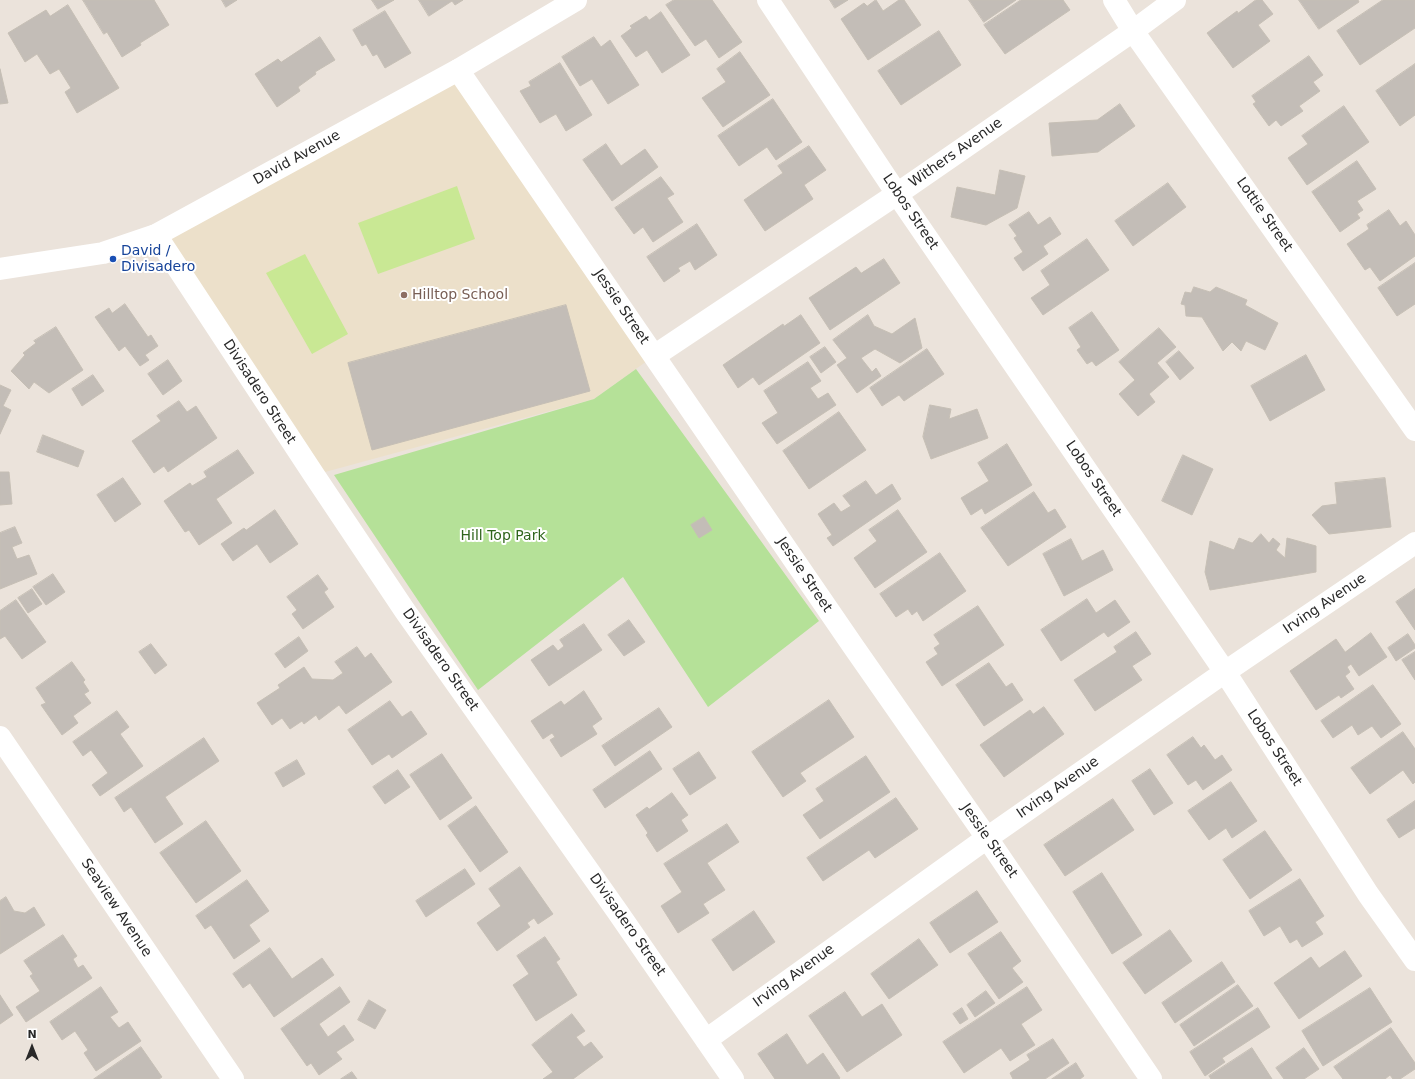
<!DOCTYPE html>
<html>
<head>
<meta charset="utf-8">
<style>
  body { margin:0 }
  #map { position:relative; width:1415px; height:1079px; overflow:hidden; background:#ebe3db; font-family:"DejaVu Sans",sans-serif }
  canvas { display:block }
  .north { position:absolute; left:12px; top:1027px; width:40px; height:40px; -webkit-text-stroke:3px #fff; paint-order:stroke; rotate:0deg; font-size:11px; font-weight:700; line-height:16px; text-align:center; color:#292929 }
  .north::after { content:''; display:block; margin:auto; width:14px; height:18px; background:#292929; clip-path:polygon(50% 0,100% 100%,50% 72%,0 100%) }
</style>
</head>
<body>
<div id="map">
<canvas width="1415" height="1079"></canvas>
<div class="north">N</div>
</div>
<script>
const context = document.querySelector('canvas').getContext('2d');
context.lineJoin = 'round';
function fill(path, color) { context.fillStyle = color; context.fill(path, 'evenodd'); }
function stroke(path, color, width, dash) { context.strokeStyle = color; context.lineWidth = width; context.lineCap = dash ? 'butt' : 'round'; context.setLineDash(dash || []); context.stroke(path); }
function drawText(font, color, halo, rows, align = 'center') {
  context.font = font + ' "DejaVu Sans",sans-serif'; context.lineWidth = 4; context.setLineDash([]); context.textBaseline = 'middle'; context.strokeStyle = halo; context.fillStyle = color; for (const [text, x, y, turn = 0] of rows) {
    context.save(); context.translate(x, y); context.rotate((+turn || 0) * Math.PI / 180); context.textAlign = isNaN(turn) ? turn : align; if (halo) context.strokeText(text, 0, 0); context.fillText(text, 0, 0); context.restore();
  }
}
fill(new Path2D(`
  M458 70 654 356 594 399 314 475 156 235Z`), '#ece0ca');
fill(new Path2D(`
  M636 369 819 621 708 707 623 577 478 690 334 475 594 399Z`), '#b5e198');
fill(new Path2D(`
  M457 186 475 239 378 274 358 223Z
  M305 254 348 334 312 354 266 273Z`), '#c9e894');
const building = new Path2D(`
  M83 0H154L169 25 140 43 141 45 122 57 107 32 104 34Z
  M222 0H237L226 7Z
  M372 0H394L378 9Z
  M419 0H463L455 5 452 1 429 16Z
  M674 0H712L742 42 719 58 706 39 695 46 666 5Z
  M830 0H848L835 8Z
  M876 0 883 11 899 0H904L921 25 868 60 841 19 864 3 867 6Z
  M969 0H1016L984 22Z
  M1021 0H1063L1070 10 1005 54 984 25Z
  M1256 0H1262L1273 14 1258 25 1270 41 1233 68 1207 33 1237 11 1238 13Z
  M1299 0H1358L1359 2 1319 29Z
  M1383 0H1415V28L1360 65 1337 31Z
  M68 5 119 88 77 113 65 92 71 88 59 69 50 74 37 54 25 62 8 33 46 10 50 16Z
  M385 11 411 53 385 68 377 54 373 56 366 44 362 46 353 30Z
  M661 12 690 55 662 73 647 50 636 57 621 36 632 28 630 26 646 16 649 20Z
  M939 31 961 65 901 105 878 71Z
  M320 37 335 60 315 72 316 74 298 87 300 91 277 107 255 74 278 59 281 62Z
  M594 37 601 47 610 40 639 85 608 104 592 79 580 86 562 57Z
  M740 52 770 95 723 127 702 98 726 82 717 69Z
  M1309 56 1323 75 1313 82 1320 91 1299 106 1303 111 1281 126 1276 120 1269 126 1253 104 1256 102 1252 96Z
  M560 63 592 115 566 131 556 114 540 123 520 91 531 86 529 82Z
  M1415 64V115L1400 126 1376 91Z
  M0 69 8 103 0 104Z
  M773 99 802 142 776 160 767 147 739 166 718 136Z
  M1120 104 1135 126 1098 152 1052 156 1049 123 1097 120Z
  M1344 106 1369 142 1307 185 1288 158 1308 144 1302 136Z
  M606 144 621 166 645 149 658 167 612 201 583 160Z
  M809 146 826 170 804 185 813 199 765 231 744 200 783 173 778 166Z
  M1357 161 1376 189 1357 201 1363 210 1357 214 1360 218 1340 232 1312 192Z
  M1000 170 1025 176 1017 208 986 225 951 217 957 187 995 195Z
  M661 177 674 194 667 198 683 222 653 242 643 227 634 234 615 208Z
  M1168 183 1186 207 1133 246 1115 221Z
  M1389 210 1400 226 1406 221 1415 235V256L1380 281 1370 267 1365 270 1347 244 1369 229 1367 225Z
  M1029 212 1038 225 1050 217 1061 234 1043 246 1048 254 1023 271 1014 258 1023 252 1014 238 1017 236 1009 225Z
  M697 224 717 255 695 270 690 261 678 268 680 271 664 282 647 257Z
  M1087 239 1109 270 1043 315 1031 298 1050 285 1041 271Z
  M884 259 900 283 830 330 809 298 856 267 861 273Z
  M1415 263V304L1397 316 1378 288Z
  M1194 287 1210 292 1216 287 1247 300 1245 305 1278 323 1265 350 1246 341 1241 351 1232 342 1223 351 1202 317 1186 316 1185 305 1181 304 1185 292 1191 293Z
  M125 304 148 337 151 335 158 346 145 355 149 360 140 366 125 346 119 351 95 317 109 308 112 313Z
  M566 305 590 391 372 450 348 363Z
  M1092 312 1119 350 1096 366 1092 361 1087 364 1077 350 1081 347 1069 328Z
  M801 315 820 343 759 385 753 377 738 388 723 365 783 324 784 326Z
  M868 315 874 326 892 334 915 318 922 348 900 363 875 349 861 358 872 372 876 368 881 376 857 393 837 365 847 358 833 340Z
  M56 327 83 370 49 393 34 382 29 389 11 371 25 355 23 353 36 343 34 341Z
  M1159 328 1176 347 1157 363 1169 377 1149 394 1155 402 1138 416 1119 394 1135 380 1119 362Z
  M825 347 836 362 821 373 810 357Z
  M927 349 944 374 904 401 899 395 882 406 870 388Z
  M1179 351 1194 368 1180 380 1166 362Z
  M1306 355 1325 390 1270 421 1251 386Z
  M168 360 182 381 163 395 148 374Z
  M808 362 821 381 810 388 818 399 828 393 836 405 777 444 762 423 778 413 764 391Z
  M93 375 104 391 82 406 72 389Z
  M0 385 11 390 3 406 11 410 0 434Z
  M179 401 187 412 196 406 217 438 168 472 164 466 154 473 132 441 161 421 157 416Z
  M930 405 951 409 949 419 977 409 988 438 931 459 923 437Z
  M839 412 866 450 809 489 783 451Z
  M43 435 84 451 78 467 37 452Z
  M1007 444 1032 485 985 514 982 508 971 515 961 498 989 481 978 463Z
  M238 450 254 473 216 499 232 523 199 545 189 530 185 532 164 501 190 483 192 486 207 477 204 472Z
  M1183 455 1213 469 1192 515 1162 501Z
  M0 472H9L12 504 0 505Z
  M123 478 141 504 115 522 97 495Z
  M1385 478 1391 527 1329 534 1312 515 1322 506 1337 504 1335 483Z
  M866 481 876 495 892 484 901 499 833 546 827 538 832 535 818 514 834 503 841 512 851 506 843 496Z
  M1034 492 1048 513 1055 509 1066 527 1008 566 981 528Z
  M275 510 298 544 270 563 257 544 233 561 221 544 244 528 246 530Z
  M898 510 927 552 875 588 854 558 877 541 869 530Z
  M704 517 712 530 699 538 691 525Z
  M15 527 22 543 12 547 17 559 29 555 37 574 0 589V533Z
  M1261 534 1269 543 1273 538 1280 544 1276 550 1285 558 1287 538 1316 546V572L1210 590 1205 572 1210 541 1234 550 1239 538 1252 543Z
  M1071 539 1082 561 1103 550 1113 570 1064 596 1043 554Z
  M940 553 966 591 923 621 917 611 912 615 908 609 896 617 880 594Z
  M53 574 65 592 46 605 33 587Z
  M318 575 328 589 324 592 334 607 303 629 292 614 297 610 287 597Z
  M32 589 42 604 28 613 18 598Z
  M1415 589V630L1396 602Z
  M1087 599 1096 613 1115 600 1130 622 1108 637 1104 632 1061 661 1041 630Z
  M16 600 46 642 22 659 5 636 0 639V611Z
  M978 606 1004 645 942 686 926 662 938 654 934 648 940 644 934 635Z
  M629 620 645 642 624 656 608 635Z
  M584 624 602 650 549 686 531 660 553 645 558 651 564 646 560 640Z
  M1136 632 1151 654 1132 666 1142 680 1095 711 1074 680 1117 652 1114 647Z
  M1371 633 1387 657 1359 676 1351 664 1347 667 1350 672 1345 676 1354 689 1341 698 1339 695 1316 710 1290 671 1336 639 1345 652Z
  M1408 634 1415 645V648L1396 661 1388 648Z
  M299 637 308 651 285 668 275 654Z
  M151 644 167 665 155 674 139 652Z
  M357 647 365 658 371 653 392 682 346 714 339 705 319 720 316 715 304 724 302 721 290 729 282 718 272 725 257 703 280 688 278 685 304 667 312 679 333 680 343 673 335 662Z
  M1415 652V680L1402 660Z
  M72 662 85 680 83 682 89 691 84 694 91 703 73 716 78 723 62 735 41 705 46 703 36 688Z
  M989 663 1006 687 1012 683 1023 700 984 726 956 685Z
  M1373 685 1401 724 1381 738 1372 726 1358 735 1352 725 1333 738 1321 721Z
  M584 691 602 719 592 726 597 734 561 757 550 740 555 737 552 733 543 739 531 721 561 701 564 705Z
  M829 700 854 737 800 773 806 781 783 797 752 752Z
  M390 701 402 717 411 711 427 734 392 758 389 754 372 765 348 730Z
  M1044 707 1064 734 1004 777 980 745 1030 710 1033 714Z
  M659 708 672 727 615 766 602 746Z
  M117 711 129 727 120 734 143 766 100 796 92 785 108 773 91 750 83 756 73 742Z
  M1403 732 1415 749V782L1413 784 1403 770 1370 794 1351 768Z
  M1193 737 1201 748 1204 745 1215 760 1222 755 1232 770 1203 790 1196 780 1188 785 1167 755Z
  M204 738 219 761 165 797 183 824 155 843 131 807 124 812 115 798Z
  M650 751 662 769 605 808 593 790Z
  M699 752 716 778 690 795 673 769Z
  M442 754 472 798 440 820 410 775Z
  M866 756 890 792 820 839 803 815 824 801 816 789Z
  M297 760 305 774 283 787 275 773Z
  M1150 769 1173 803 1154 815 1132 781Z
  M398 770 410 787 385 804 373 787Z
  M1231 782 1257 821 1232 838 1226 828 1209 840 1188 811Z
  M672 793 688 815 681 820 688 831 657 852 646 835 648 833 636 815 647 807 649 809Z
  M896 798 918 829 875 858 869 850 823 881 807 858Z
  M1113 799 1134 830 1065 876 1044 845Z
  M1415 801V828L1399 838 1387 820Z
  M476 806 508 852 480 872 448 826Z
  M206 821 241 871 196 903 160 853Z
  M727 824 739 842 707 863 725 890 703 904 709 913 678 933 661 906 682 892 664 864Z
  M1265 831 1292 870 1250 899 1223 860Z
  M520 867 553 914 538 924 534 918 527 923 530 927 497 951 477 923 501 906 489 889Z
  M465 869 475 884 426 917 416 901Z
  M1102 873 1142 935 1112 954 1073 892Z
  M1300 879 1324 916 1315 922 1323 934 1302 947 1297 939 1290 943 1280 926 1264 936 1249 911Z
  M247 880 269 911 249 925 260 941 234 959 211 925 205 929 196 916Z
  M977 891 998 922 950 953 930 923Z
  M6 897 14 911 25 913 34 907 45 925 0 954V901Z
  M754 911 775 942 733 971 712 940Z
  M1170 930 1192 961 1145 994 1123 963Z
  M1001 932 1021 961 1012 968 1023 982 999 999 968 954Z
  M63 935 77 956 73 959 78 968 83 965 92 978 26 1022 16 1007 40 991 30 976 33 974 24 961Z
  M545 937 560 959 556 962 577 995 536 1021 513 985 529 974 517 956Z
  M919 939 938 965 889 999 871 974Z
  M270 948 292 979 322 958 334 975 274 1017 250 983 243 988 233 974Z
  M1345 951 1362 976 1299 1019 1274 983 1311 957 1319 968Z
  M1222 962 1235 982 1175 1023 1162 1003Z
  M1238 985 1253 1006 1194 1046 1180 1025Z
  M101 987 118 1012 110 1017 119 1028 128 1022 141 1041 96 1071 84 1053 88 1050 75 1031 62 1040 50 1022Z
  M340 987 350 1002 319 1024 328 1037 344 1025 354 1040 336 1052 342 1059 319 1075 311 1063 307 1066 281 1029Z
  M1027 987 1042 1010 1021 1024 1035 1045 1010 1061 1001 1048 964 1073 943 1042Z
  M1370 988 1392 1022 1323 1066 1302 1031Z
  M986 991 995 1003 975 1017 967 1005Z
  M845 992 862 1017 882 1004 902 1035 847 1072 809 1016Z
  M0 995 13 1015 0 1024Z
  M369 1000 386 1010 375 1029 358 1020Z
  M962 1008 968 1019 960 1024 953 1014Z
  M1258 1008 1270 1027 1222 1058 1225 1062 1205 1076 1190 1052Z
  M572 1014 585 1031 576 1037 584 1047 591 1042 603 1057 573 1079H543L553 1072 532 1045Z
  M1391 1028 1415 1063V1069L1400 1079H1393L1390 1075 1385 1079H1343L1334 1067Z
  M787 1034 807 1065 823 1053 840 1078 839 1079H775L758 1054Z
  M1053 1039 1069 1063 1045 1079H1013L1010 1073 1030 1060 1027 1055Z
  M141 1047 162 1077 159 1079H94Z
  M1252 1048 1272 1079H1211L1209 1076Z
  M1304 1048 1319 1069 1304 1079H1284L1276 1068Z
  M1076 1063 1084 1076 1080 1079H1052Z
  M352 1072 357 1079H341Z`);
fill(building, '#c3bdb7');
stroke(building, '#c6bfb5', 1);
stroke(new Path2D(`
  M768 0 897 194 1225 672 1368 894 1415 960
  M1114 0 1133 31 1415 430
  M458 70 853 646 987 838 1151 1079
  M156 235 314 475 405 611 617 911 733 1079
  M654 356 897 194 1133 31 1175 0
  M0 737 233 1079
  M706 1040 987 838 1225 672 1415 543`), '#fff', 22);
stroke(new Path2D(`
  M0 269 103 253 156 235 458 70 576 0`), '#fff', 22);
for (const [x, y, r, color] of [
  [113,259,4,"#1a4fb4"],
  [404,295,4,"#8d6e63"]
]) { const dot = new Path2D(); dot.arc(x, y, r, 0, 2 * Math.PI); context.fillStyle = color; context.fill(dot); stroke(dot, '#fff', 1.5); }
drawText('14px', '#292929', '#fff', [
  ["Withers Avenue",956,153,-35],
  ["David Avenue",297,158,-29],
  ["Lobos Street",910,212,56],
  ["Lottie Street",1264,215,55],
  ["Jessie Street",621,307,56],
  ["Divisadero Street",259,392,57],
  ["Lobos Street",1093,479,56],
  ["Jessie Street",804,575,56],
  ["Irving Avenue",1325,604,-34],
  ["Divisadero Street",440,660,55],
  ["Lobos Street",1274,748,57],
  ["Irving Avenue",1058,788,-35],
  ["Jessie Street",989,841,55],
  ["Seaview Avenue",116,908,56],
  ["Divisadero Street",627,925,55],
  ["Irving Avenue",794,976,-36]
]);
drawText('14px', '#164399', '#fff', [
  ["David /",121,251],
  ["Divisadero",121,267]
], 'left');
drawText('14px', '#785e54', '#fff', [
  ["Hilltop School",412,295]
], 'left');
drawText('14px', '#2e641b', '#fff', [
  ["Hill Top Park",503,536]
]);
</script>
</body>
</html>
